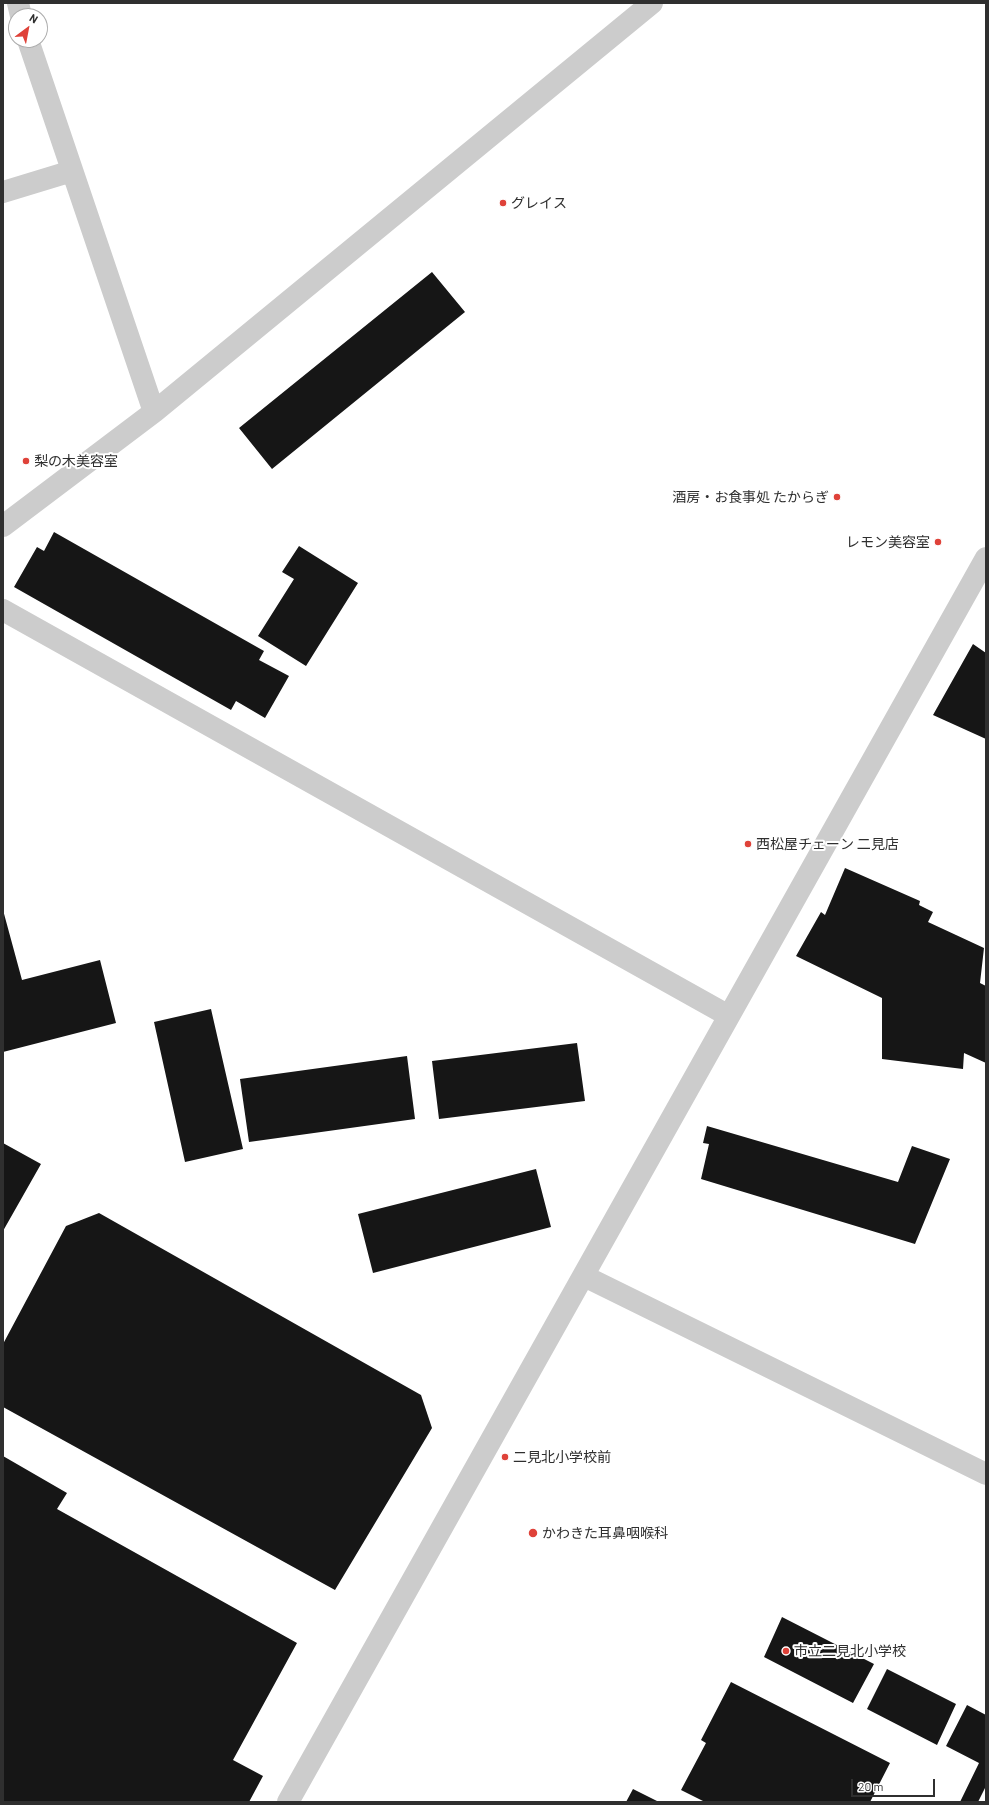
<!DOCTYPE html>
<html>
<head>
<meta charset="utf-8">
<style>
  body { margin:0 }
  #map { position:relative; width:989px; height:1805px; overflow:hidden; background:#fff; font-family:Barlow,sans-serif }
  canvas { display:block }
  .frame { position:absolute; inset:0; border:4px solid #2f2f2f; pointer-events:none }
  .north { position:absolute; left:8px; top:8px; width:40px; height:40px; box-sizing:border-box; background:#fff; border:1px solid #acacac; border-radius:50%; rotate:32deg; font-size:11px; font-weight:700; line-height:16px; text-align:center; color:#2f2f2f }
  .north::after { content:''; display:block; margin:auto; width:14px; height:18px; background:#df4239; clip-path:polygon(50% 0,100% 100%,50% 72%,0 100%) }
  .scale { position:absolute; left:851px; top:1779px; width:84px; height:18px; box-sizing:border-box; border:2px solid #2f2f2f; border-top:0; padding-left:5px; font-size:12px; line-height:14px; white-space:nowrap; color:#2f2f2f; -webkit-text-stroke:3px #fff; paint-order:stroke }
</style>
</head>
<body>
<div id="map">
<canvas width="989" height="1805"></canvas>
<div class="frame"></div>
<div class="north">N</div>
<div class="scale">20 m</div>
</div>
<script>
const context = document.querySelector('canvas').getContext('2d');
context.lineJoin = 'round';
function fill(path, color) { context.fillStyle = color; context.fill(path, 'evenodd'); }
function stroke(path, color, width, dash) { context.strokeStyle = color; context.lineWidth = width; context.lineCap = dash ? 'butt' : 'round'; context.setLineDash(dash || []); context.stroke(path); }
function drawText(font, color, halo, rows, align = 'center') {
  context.font = font + ' Barlow,"Noto Sans JP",sans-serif'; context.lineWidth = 4; context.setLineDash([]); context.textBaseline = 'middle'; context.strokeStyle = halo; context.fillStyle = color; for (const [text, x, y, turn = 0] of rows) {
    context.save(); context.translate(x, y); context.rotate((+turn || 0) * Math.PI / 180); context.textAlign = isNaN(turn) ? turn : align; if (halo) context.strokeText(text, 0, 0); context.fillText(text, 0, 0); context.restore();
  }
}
fill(new Path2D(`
  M432 272 465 312 272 469 239 428Z
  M54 532 264 651 259 660 289 676 265 718 236 701 231 710 14 587 37 547 44 551Z
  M299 546 358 583 306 666 258 636 294 579 282 572Z
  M973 644 986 653V739L933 715Z
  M845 868 920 901 919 905 933 912 928 922 984 948 980 983 986 986V1063L964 1053 963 1069 882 1059V998L796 956 821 912 825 915Z
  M3 910 22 980 100 960 116 1023 3 1052Z
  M211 1009 243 1149 185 1162 154 1022Z
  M577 1043 585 1101 439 1119 432 1061Z
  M407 1056 415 1119 249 1142 240 1079Z
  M707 1126 898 1182 912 1146 950 1159 915 1244 701 1179 709 1144 703 1143Z
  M3 1143 41 1164 3 1231Z
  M536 1169 551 1227 373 1273 358 1214Z
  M99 1213 421 1395 432 1428 335 1590 3 1407V1344L66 1226Z
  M3 1456 67 1493 57 1509 297 1643 233 1760 263 1776 249 1802H3Z
  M782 1617 874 1664 853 1703 764 1657Z
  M887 1669 956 1704 937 1745 867 1709Z
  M731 1682 890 1763 870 1802H705L681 1790 706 1743 701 1740Z
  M967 1705 986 1715V1786L978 1802H960L979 1763 946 1746Z
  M633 1789 659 1802H626Z`), '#161616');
stroke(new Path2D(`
  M18 3 21 16
  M28 40 154 412
  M3 192 72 171
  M3 526 154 412 652 3
  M3 610 729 1016
  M584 1276 986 1474
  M288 1802 986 558`), '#ccc', 22);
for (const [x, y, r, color] of [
  [503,203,4,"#df4239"],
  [26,461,4,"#df4239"],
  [837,497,4,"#df4239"],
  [938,542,4,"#df4239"],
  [748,844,4,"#df4239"],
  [505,1457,4,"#df4239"],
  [533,1533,5,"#df4239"],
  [786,1651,4,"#df4239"]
]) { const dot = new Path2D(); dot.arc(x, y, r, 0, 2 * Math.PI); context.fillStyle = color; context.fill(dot); stroke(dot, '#fff', 1.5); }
drawText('14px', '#2f2f2f', '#fff', [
  ["グレイス",511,203],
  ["梨の木美容室",34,461],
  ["酒房・お食事処 たからぎ",829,497,"right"],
  ["レモン美容室",930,542,"right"],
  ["西松屋チェーン 二見店",756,844],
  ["二見北小学校前",513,1457],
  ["かわきた耳鼻咽喉科",542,1533],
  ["市立二見北小学校",794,1651]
], 'left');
</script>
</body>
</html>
